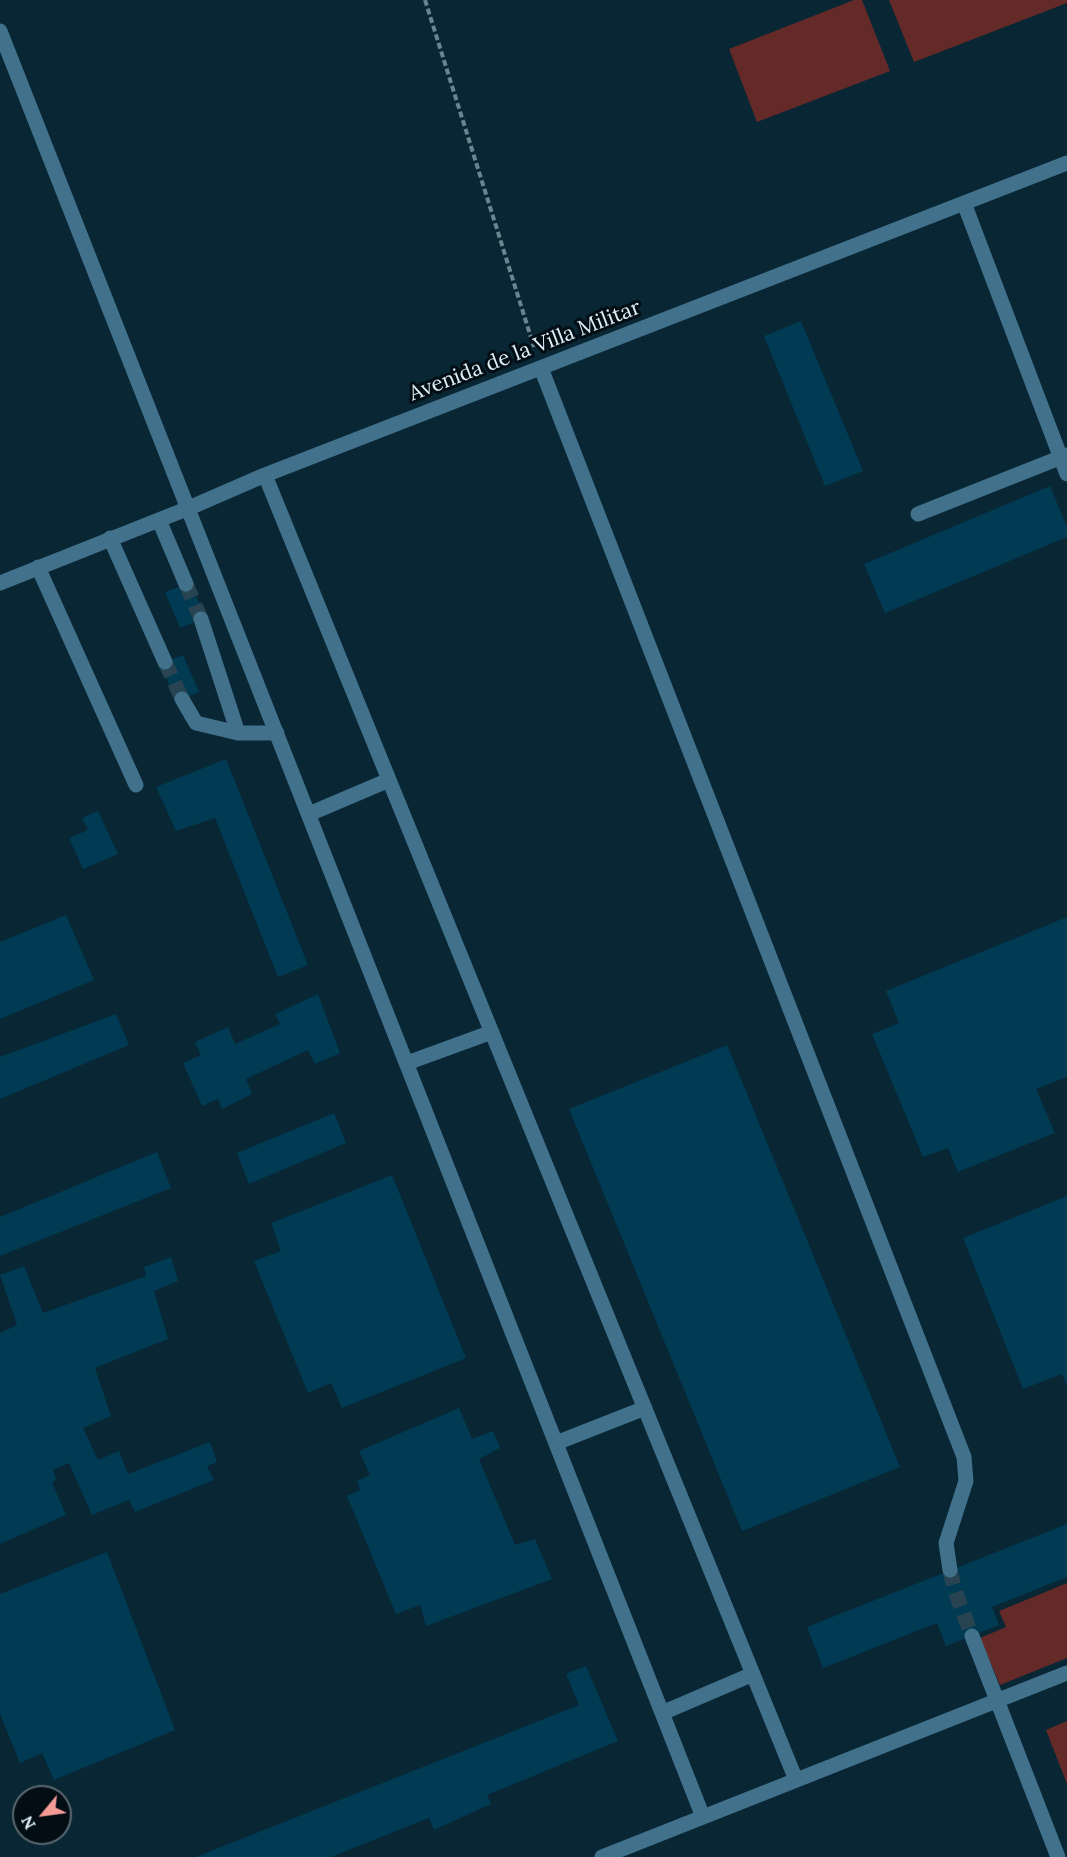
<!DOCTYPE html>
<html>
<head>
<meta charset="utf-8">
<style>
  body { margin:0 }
  #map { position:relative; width:1067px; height:1857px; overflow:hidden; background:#082634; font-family:Lora,serif }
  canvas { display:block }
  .north { position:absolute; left:12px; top:1785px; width:60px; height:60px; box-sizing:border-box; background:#030d14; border:2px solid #5b6870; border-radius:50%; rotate:241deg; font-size:16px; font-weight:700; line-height:24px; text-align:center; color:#dff0fa }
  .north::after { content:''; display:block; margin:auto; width:21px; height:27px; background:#f59c96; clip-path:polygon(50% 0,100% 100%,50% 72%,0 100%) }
</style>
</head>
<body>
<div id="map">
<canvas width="1067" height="1857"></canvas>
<div class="north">N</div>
</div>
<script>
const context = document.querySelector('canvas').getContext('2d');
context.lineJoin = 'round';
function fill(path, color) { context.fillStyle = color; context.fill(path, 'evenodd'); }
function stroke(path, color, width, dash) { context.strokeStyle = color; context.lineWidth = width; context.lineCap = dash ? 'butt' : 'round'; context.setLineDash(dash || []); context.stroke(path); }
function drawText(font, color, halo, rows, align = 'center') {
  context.font = font + ' Lora,serif'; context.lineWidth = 6; context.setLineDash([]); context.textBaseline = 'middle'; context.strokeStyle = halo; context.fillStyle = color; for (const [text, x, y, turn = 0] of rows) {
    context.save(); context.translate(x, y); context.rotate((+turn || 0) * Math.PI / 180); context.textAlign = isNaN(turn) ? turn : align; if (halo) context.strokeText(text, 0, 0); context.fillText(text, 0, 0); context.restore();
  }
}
fill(new Path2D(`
  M854 0H862L890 71 757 122 729 49Z
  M889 0H1067V3L914 62Z
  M1067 1583V1658L1000 1685 980 1638 1006 1627 999 1611Z
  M1067 1721V1784L1046 1730Z`), '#642a28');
fill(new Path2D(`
  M801 321 863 471 825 486 764 336Z
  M1050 486 1067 527V537L885 613 864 564Z
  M191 583 205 618 180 628 165 592Z
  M183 655 199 692 177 701 160 664Z
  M226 759 308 965 278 977 215 818 176 831 156 787Z
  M98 811 118 854 83 869 69 838 88 830 82 818Z
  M66 915 94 980 0 1019V942Z
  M1067 917V1077L1036 1089 1055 1133 958 1172 948 1148 923 1157 872 1034 899 1023 886 991Z
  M318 994 340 1053 315 1064 308 1050 246 1079 252 1094 222 1109 218 1099 202 1106 183 1063 201 1055 195 1042 228 1027 235 1044 280 1024 275 1014Z
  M116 1014 129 1045 0 1099V1057Z
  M727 1045 900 1467 742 1531 569 1109Z
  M334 1113 346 1143 249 1184 237 1153Z
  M157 1152 171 1188 0 1256V1217Z
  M392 1175 466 1358 342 1408 331 1383 308 1393 254 1261 281 1251 271 1223Z
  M1067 1196V1387L1062 1374 1023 1389 963 1238Z
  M171 1257 178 1281 154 1291 168 1339 95 1368 111 1416 83 1428 98 1460 119 1451 128 1474 210 1442 217 1462 207 1466 214 1480 135 1512 129 1500 92 1515 69 1463 53 1470 56 1479 52 1483 66 1515 0 1544V1333L17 1325 0 1275 24 1266 43 1313 146 1276 144 1267Z
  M459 1408 472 1439 493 1431 500 1448 479 1459 515 1545 535 1539 552 1579 426 1626 420 1605 396 1614 347 1496 360 1490 357 1481 370 1475 359 1451Z
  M1067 1524V1577L992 1607 999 1625 946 1646 937 1623 823 1668 807 1627Z
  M107 1552 175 1730 54 1780 42 1753 20 1763 0 1714V1594Z
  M586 1666 618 1741 487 1795 491 1804 434 1830 429 1818 331 1857H196L579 1705 566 1674Z`), '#003b53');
stroke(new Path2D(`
  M186 584 201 619
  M165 662 182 699
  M950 1570 955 1591 972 1636`), '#284452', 15, [15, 8]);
stroke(new Path2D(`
  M425 0 534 347`), '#6c8390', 4, [6, 3]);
stroke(new Path2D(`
  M0 31 703 1817
  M964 203 1067 474
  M541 368 964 1457 966 1481 946 1543 950 1570
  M265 475 796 1780
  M918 514 1067 455
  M159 520 186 584
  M110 538 165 662
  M38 567 136 785
  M0 583 189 508 265 475 1067 163
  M201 619 238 733
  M182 699 196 723 238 733H277
  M309 814 389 780
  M407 1063 492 1032
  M556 1443 645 1408
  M972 1636 1058 1857
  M662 1713 753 1674
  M602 1857 1067 1673`), '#41718b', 15);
drawText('21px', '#dff0fa', '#030d14', [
  ["Avenida de la Villa Militar",525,351,-21]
]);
</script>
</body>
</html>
